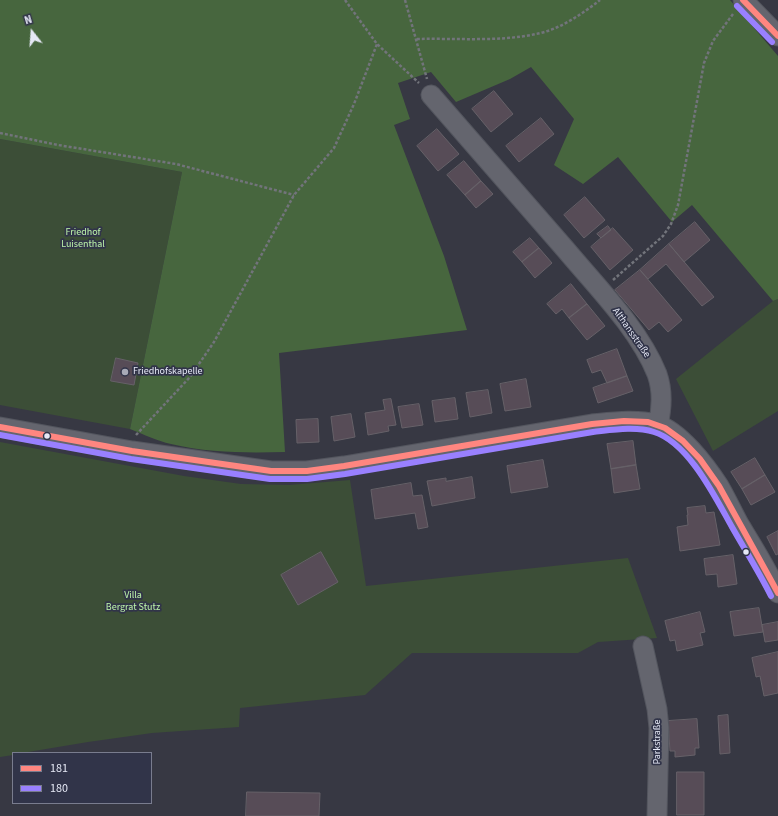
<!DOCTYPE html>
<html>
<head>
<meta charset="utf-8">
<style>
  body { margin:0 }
  #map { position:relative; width:778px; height:816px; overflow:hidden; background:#373843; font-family:"Source Sans 3",sans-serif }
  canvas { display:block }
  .legend { position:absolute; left:12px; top:752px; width:140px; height:52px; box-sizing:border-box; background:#313449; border:1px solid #797c8e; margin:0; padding:5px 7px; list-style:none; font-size:12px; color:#e5e8f5 }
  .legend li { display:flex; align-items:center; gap:8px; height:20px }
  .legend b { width:20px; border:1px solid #797c8e }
  .north { position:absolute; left:12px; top:12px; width:40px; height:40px; -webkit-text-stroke:3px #313449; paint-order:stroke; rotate:343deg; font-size:11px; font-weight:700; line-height:16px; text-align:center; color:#e5e8f5 }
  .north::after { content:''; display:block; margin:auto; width:14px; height:18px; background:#e5e8f5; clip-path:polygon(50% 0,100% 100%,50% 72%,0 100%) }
</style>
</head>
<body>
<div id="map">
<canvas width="778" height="816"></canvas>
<ul class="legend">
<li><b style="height:5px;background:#ff8680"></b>181</li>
<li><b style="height:5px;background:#9980ff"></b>180</li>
</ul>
<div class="north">N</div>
</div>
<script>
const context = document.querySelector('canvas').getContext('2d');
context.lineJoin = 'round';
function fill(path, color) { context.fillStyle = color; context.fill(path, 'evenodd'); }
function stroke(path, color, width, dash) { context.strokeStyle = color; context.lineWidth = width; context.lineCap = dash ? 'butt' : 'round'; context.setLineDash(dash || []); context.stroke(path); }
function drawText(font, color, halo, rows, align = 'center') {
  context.font = font + ' "Source Sans 3",sans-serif'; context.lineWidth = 3.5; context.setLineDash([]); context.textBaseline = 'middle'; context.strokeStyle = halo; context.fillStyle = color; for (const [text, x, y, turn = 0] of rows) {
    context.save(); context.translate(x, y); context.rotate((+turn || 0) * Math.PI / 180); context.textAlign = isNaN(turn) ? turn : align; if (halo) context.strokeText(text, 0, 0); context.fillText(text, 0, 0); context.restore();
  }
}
fill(new Path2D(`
  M0 139 182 172 130 429 0 405Z
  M778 299V411L713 451 676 379 773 301Z
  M0 442 184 476 241 484 289 485 350 480 366 586 628 558 657 638 598 642 578 653H412L365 695 240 708 239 727 152 733 88 742 22 753H13V755L0 757Z`), '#3c4e37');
fill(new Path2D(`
  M0 0H730L778 56V299L773 301 692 205 672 222 618 157 583 184 554 165 574 119 531 67 510 79 456 102 431 72 398 83 410 119 394 125 444 256 467 330 279 353 285 452C247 453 209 453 171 444 157 441 143 434 130 429L182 172 0 139Z`), '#47663e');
const building = new Path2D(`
  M494 91 513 114 491 132 472 109Z
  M541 118 554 134 519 162 506 146Z
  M437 129 459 154 438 171 417 146Z
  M464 161 481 181 465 195 447 175Z
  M481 181 493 194 476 208 465 195Z
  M585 197 605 220 584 238 564 215Z
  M695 222 710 240 684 262 669 244Z
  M608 226 611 230 601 238 597 234Z
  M613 228 633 250 610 270 591 247Z
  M530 238 539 248 522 262 513 252Z
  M669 244 714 297 702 306 666 264 648 279 640 270Z
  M539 248 552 263 535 278 522 262Z
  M640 270 682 320 668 332 659 322 649 330 615 290Z
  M571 284 587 304 569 318 562 309 556 314 547 304Z
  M587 304 605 326 587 340 569 318Z
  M617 349 627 376 607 383 601 370 592 373 587 360Z
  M116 358 138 363 134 385 111 381Z
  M627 376 633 391 598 403 593 388Z
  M526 379 531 407 505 411 500 384Z
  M488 390 492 413 470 417 466 393Z
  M455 398 458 419 435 422 432 401Z
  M391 399 396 425 388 426 389 431 368 435 365 413 385 410 383 400Z
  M419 404 423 425 402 428 398 407Z
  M351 414 355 437 334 441 331 417Z
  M318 419 319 442 297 443 296 420Z
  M633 441 636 465 611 469 607 444Z
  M755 458 765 475 742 489 731 472Z
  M543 460 548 487 511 493 507 466Z
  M636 465 640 489 614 493 611 469Z
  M765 475 775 492 751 505 742 489Z
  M472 477 475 498 432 506 427 481 446 478V481Z
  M411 483 413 496 422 495 428 527 418 529 415 513 375 519 371 490Z
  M705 506 706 513 714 512 720 545 680 551 677 527 688 525 687 515H688L687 508Z
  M778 531V554L776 555 767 537Z
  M321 552 338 582 298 605 281 575Z
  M733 555 737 584 718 587 717 574 706 575 704 559Z
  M759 608 763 632 734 636 730 612Z
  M700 612 705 632 700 633 703 645 677 651 675 640 670 641 665 621Z
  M778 622V640L765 642 762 625Z
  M778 652V693L764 696 760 676 756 677 752 658Z
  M728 715 730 753 720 754 718 716Z
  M697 719 699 748H695V755L675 757V751H670L668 721Z
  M677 772H704V815H677Z
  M247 792 320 793 319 816H246Z`);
fill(building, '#574c57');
stroke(building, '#666168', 1);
const minor = new Path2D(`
  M743 0 778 36
  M431 95C476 146 521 198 566 250 597 287 639 329 657 374 663 391 662 408 658 425
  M0 427 132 451 271 471H307L344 466 592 424C613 422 636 419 656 424 680 431 706 466 719 486 726 498 732 511 739 524 753 547 767 569 778 593
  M643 646 657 709 659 728 657 816`);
stroke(minor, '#53555e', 21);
stroke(new Path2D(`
  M345 0 377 44 419 83
  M405 0 427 79
  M417 39C454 38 500 42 536 34 559 30 582 14 600 0
  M0 133 58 145 176 164 294 195
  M613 280 663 236 671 224 678 205 704 63 713 41 733 14
  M136 435 190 377 214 342 294 195 334 148 354 104 377 44`), '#72747b', 2.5, [3, 2]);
stroke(minor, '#64656e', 19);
stroke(new Path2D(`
  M743 0 778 36
  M0 427 132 451 271 471H307L344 466 592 424 624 421 648 422 665 428 683 441 700 459 719 486 778 593`), '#ff8680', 6);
stroke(new Path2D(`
  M737 6 772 42
  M0 435 131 459 270 479H307L345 474 593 432C612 430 635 426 654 432 689 443 715 497 732 527 745 550 759 572 771 596`), '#9980ff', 6);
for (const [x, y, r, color] of [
  [125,372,4,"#a8aab7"],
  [47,436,3.5,"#e5e8f5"],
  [746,552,3.5,"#e5e8f5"]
]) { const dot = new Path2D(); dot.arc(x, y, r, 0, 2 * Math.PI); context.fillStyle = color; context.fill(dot); stroke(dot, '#313449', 1.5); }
drawText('10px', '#bef6aa', '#313449', [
  ["Friedhof",83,233],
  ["Luisenthal",83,245],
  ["Villa",133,596],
  ["Bergrat Stutz",133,608]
]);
drawText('10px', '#e5e8f5', '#313449', [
  ["Althansstraße",631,333,55],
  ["Parkstraße",658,742,-90]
]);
drawText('10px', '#e5e8f5', '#313449', [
  ["Friedhofskapelle",133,372]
], 'left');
</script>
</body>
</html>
